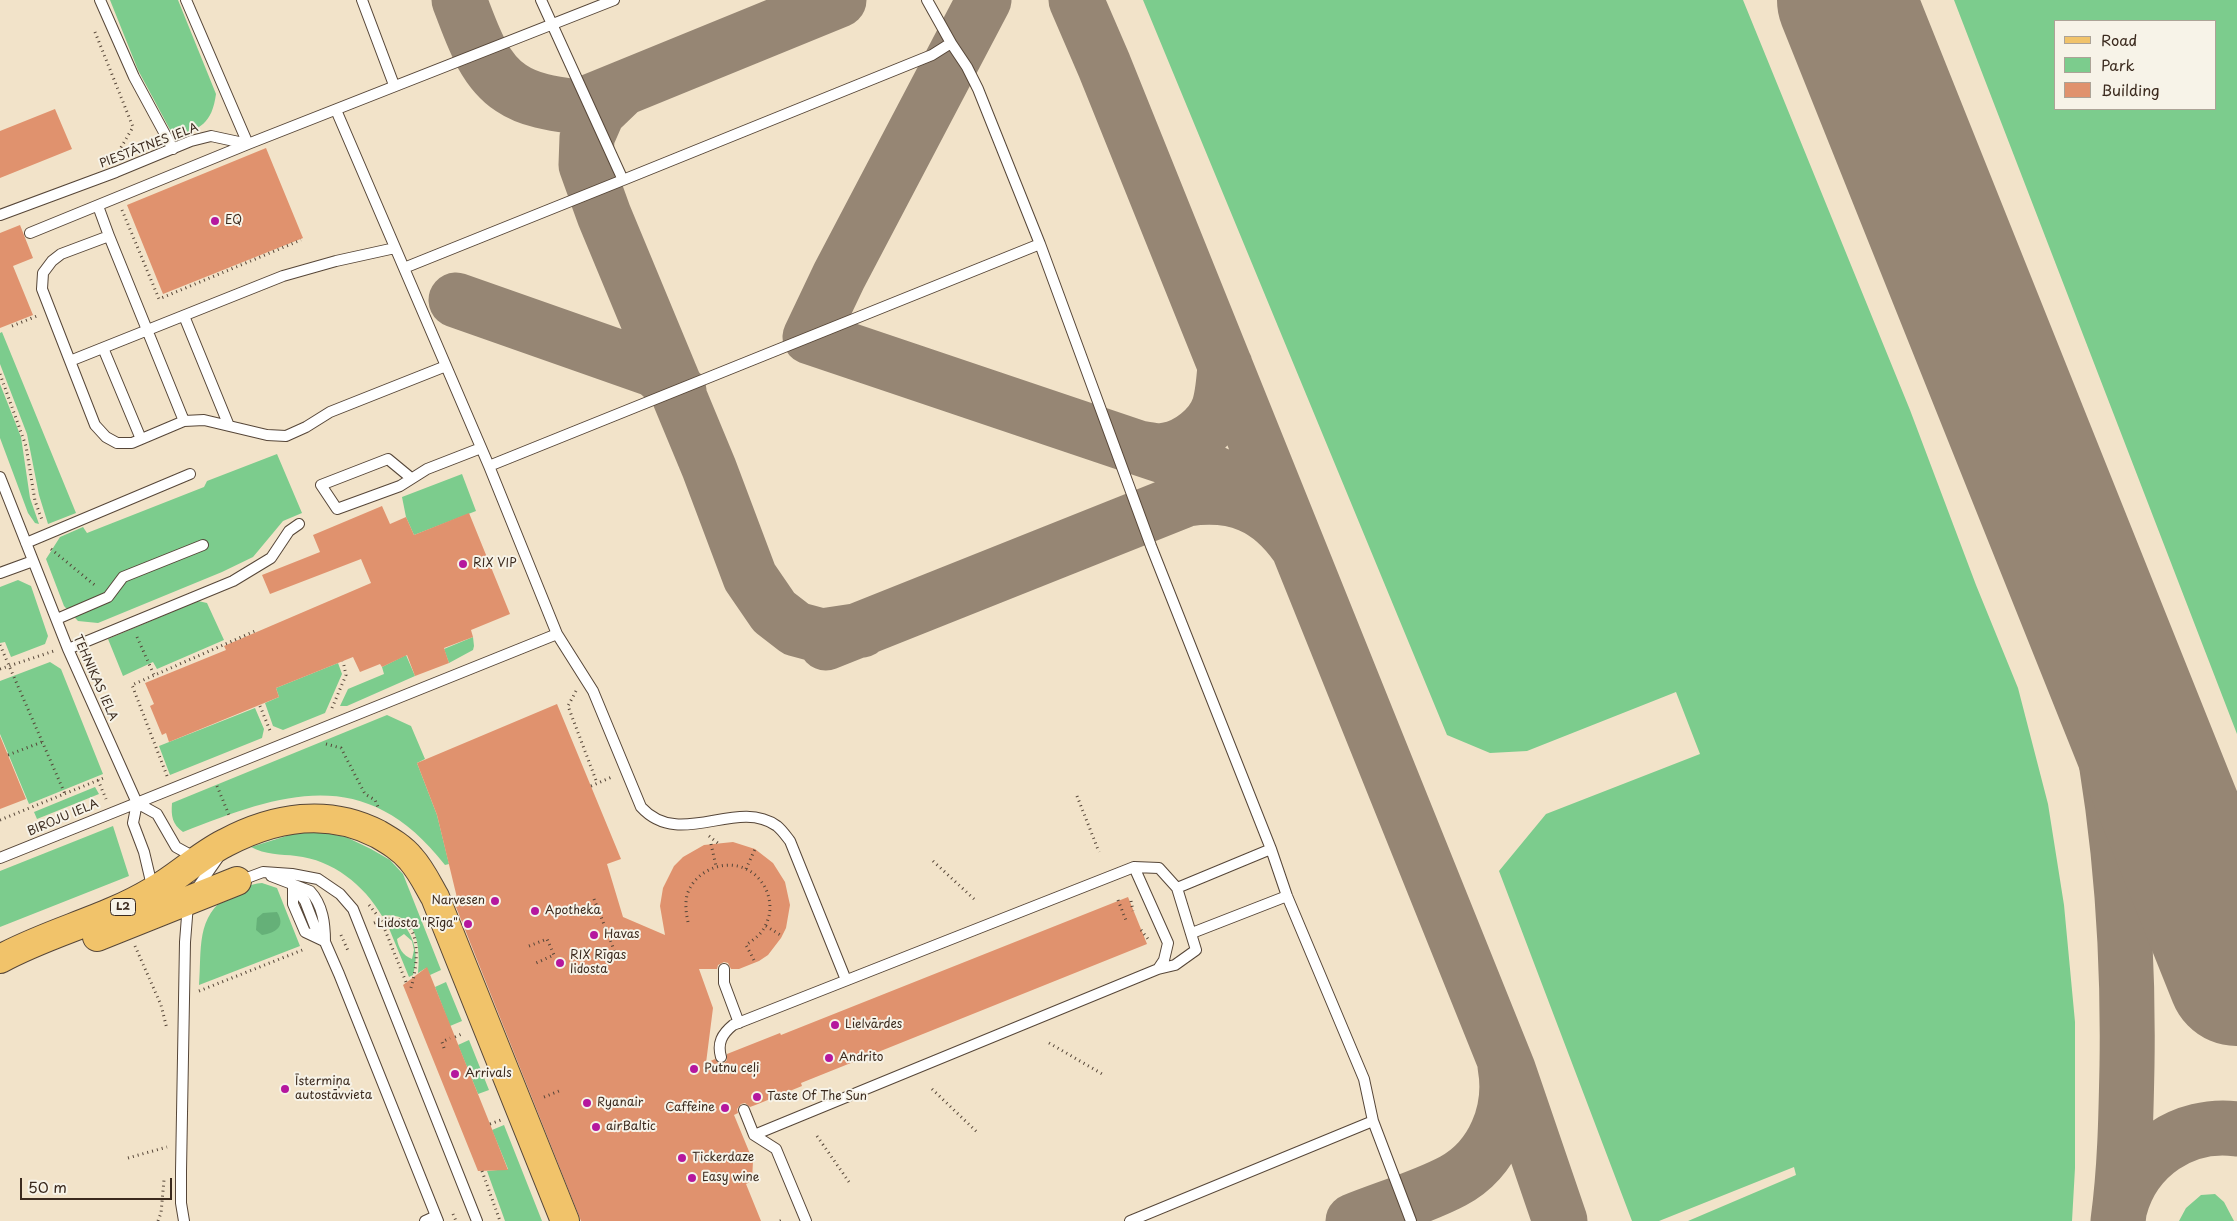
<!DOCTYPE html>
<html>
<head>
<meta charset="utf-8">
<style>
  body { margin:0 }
  #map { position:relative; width:2237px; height:1221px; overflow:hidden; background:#f2e3c9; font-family:"Playpen Sans",sans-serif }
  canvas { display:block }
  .legend { position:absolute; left:2054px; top:20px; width:162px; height:90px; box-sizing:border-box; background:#f7f3e8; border:1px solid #aca397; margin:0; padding:6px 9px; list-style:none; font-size:15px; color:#3b2a1e }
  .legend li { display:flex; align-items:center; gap:10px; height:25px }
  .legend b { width:25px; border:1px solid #aca397 }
  .scale { position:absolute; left:20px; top:1178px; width:152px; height:22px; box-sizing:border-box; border:2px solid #3b2a1e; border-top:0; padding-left:6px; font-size:15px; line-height:18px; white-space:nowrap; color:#3b2a1e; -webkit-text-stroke:4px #f7f3e8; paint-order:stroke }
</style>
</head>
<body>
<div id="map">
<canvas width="2237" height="1221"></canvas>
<ul class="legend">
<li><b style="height:6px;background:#f1c36a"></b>Road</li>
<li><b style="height:14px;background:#7ccc8d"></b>Park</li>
<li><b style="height:14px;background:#e0926e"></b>Building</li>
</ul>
<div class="scale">50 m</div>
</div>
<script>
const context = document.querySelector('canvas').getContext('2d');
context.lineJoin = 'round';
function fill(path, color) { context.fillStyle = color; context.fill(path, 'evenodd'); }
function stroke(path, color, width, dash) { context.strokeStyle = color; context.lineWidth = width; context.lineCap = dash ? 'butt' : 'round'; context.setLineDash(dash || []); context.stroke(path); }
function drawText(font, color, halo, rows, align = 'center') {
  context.font = font + ' "Playpen Sans",sans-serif'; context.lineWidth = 4; context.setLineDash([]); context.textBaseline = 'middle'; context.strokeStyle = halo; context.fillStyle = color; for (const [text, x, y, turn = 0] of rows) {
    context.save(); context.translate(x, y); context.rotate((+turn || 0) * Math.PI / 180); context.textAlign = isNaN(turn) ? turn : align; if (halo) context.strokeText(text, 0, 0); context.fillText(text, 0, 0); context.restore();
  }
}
fill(new Path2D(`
  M110 0H178L216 94C212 124 200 128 175 139L138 70Z
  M1143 0H1743L1910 410 1976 585 2018 688 2048 804 2064 905 2075 1022V1168L2072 1221H1688L1796 1175 1794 1167 1659 1221H1632L1499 871 1546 814 1700 754 1676 692 1527 751 1490 753 1447 735Z
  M1954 0H2237V734ZM2216 21V109H2056V21Z
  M2 332 76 513 48 524 39 495 27 434 0 364V333Z
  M0 384 21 437 30 498 39 524 35 523 28 513 0 438Z
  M277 454 302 513 283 521 253 557 222 572 98 623 78 621 64 606 46 559 60 537 83 527 87 533 204 487 207 481Z
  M462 474 476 511 414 535 406 517 402 497Z
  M18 580 31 586 48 636 45 644 11 657 5 642 0 643V587Z
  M198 601 207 603 224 640 157 669 153 662 123 676 108 639Z
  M473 637 474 646 473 650 449 663 444 649Z
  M406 655 415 676 347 706H340L348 689 384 674 382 667Z
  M50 662 61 669 103 774 29 804 0 734V681Z
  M338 663 342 674 325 713 283 730 273 726 265 703 279 697 276 688Z
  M255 708 264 729 262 738 170 775 159 746Z
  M387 715 411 726 425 759 417 763 437 815 449 864 445 865C366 764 285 792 183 832 172 824 171 816 172 803Z
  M95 787 99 794 37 819 34 812Z
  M113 826 129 876 0 927V871Z
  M320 832 346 837 371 849 390 860 403 874 441 970 430 975 426 968 418 973C421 948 417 910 382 916 364 885 333 860 296 856 281 854 265 855 251 847L296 833Z
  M262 883 277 888 300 946 199 985C202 950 195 916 230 895 241 889 249 884 262 883Z
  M388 920 401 922C415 936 419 956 413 975L409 977 386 921ZM404 934 412 941 414 950 412 959C403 956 398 947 397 939Z
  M446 982 462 1021 450 1026 435 987Z
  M469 1040 489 1090 478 1094 458 1045Z
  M504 1125 542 1221H505L487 1171 508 1169 492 1130Z
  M2215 1194 2224 1202 2234 1221H2179L2186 1208 2201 1195Z`), '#7ccc8d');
fill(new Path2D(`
  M277 912C286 926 276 933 262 935L256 930 257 918 263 913Z`), '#65b078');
stroke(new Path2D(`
  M459 0C471 30 482 69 511 88 530 101 555 104 577 107L839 0
  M984 0 839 276 810 337 1139 448
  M1076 0 1104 65 1508 1069 1560 1221
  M623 88 598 112 587 137 586 165 604 215 709 468 750 577 774 612 796 629 822 636 862 630
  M456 300 655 370 679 391
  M2034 471C2053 540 2075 608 2090 678 2118 804 2129 935 2127 1065 2126 1117 2125 1170 2118 1221
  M1217 474 1139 448C1147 449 1158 452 1166 450 1188 447 1212 428 1219 407 1223 394 1224 379 1225 365
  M826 643 1187 499C1235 492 1269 506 1297 546
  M2120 1208C2134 1156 2183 1122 2237 1129
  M1353 1221C1385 1208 1423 1197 1453 1181 1494 1159 1513 1110 1505 1066`), '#968674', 55);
stroke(new Path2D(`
  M1846 0 2237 977`), '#968674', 138);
fill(new Path2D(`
  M55 109 72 149 0 178V131Z
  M266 148 303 238 163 294 127 205Z
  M20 225 33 258 13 266 33 315 0 328V233Z
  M382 506 390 524 406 517 414 535 469 513 510 614 471 630 473 637 444 648 449 663 415 676 407 655 382 667 380 664 360 672 353 657 276 688 279 697 169 742 166 733 162 735 150 706 154 704 145 683 226 650 224 646 371 583 361 559 270 594 262 575 320 552 313 535Z
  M557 704 621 859 607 864 623 917 665 935 660 906 663 888 674 866 683 857 704 845 733 842 755 849 773 863 785 882 790 905 786 928 781 938 768 955 759 961 739 969H731L728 963 724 962 718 965 717 969H699L713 1008 706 1063 715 1059 718 1063 723 1064 727 1060V1054L780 1033 781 1035 1128 897 1147 944 801 1083 802 1086 758 1104 750 1107 745 1103 741 1104 737 1109 738 1113 734 1115 753 1161 752 1181 746 1184 761 1221H581L456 907 459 906 437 815 417 763Z
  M0 736 26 799 0 809Z
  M427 967 490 1124 508 1170 478 1171 403 985Z`), '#e0926e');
const lane = new Path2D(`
  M100 0 134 77 173 149
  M362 0 394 85
  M951 43 967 67 978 89 1040 244 1151 546 1271 849 1287 896 1364 1079 1373 1121 1411 1221
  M336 110 489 466 557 634 593 691 641 807C680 850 736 797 777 826 782 830 786 836 790 841L846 980
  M623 180 932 55 951 43 927 0
  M98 206 109 236
  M0 215 116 172 191 141 211 136 248 144 614 0
  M30 233 248 144 186 0
  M395 248 336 261 283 276 70 361 95 425 106 437 117 443H132L184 421 204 420 267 435 286 436 306 427 330 412 446 366
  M404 268 623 180 541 0
  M184 316 229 426
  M103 348 141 439
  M70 361 42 289 43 273 52 261 61 254 109 236 184 421
  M489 466 1040 244
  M0 477 68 649 137 803 133 823 144 852 153 890
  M411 478 388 459 321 485 337 509 400 486 427 469 481 448
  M26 543 190 474
  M0 573 33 561
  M57 619 108 597 123 577 203 545
  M68 649 233 581 271 558 289 531 299 524
  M137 803 157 814 176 847 196 858
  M0 858 557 634
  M1134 867 1168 943 1164 960 1158 969
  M271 876 310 891C323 905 325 924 325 942
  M239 881 263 872 292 874 318 879 340 894 353 909 477 1221
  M293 885 305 901 315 927 325 942 339 974 438 1221
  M293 885V904L305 932 324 941
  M1177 888 1271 849
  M195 891 218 858
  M1192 933 1287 896
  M724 969V983L739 1023
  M721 1057C717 1043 722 1034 733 1025L1134 867 1159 868 1177 888 1196 950 1175 965 1158 969 754 1135
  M744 1110 754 1135 776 1149 806 1221
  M184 1221 181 1203V1171L185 942 188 904
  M425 1221 436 1216
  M1130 1221 1373 1121`);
const primary = new Path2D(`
  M97 937 237 881
  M0 959C49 932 105 920 153 891 178 877 199 856 225 843 274 817 328 808 378 834 390 841 402 848 411 859 421 870 428 885 435 897L565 1221`);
stroke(lane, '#564638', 12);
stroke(primary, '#564638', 30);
stroke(new Path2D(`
  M95 32 133 127 116 156
  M122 210 159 299 301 240
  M12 326 37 316
  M0 374 26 446 35 501 42 520
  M51 549 97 587
  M137 637 154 675
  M0 645 65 794
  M0 669 54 651
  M576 691 568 706 597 783
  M260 706 271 733
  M332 708 346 675 343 661
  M326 744 341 748 365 794 375 800 378 807
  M8 755 42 742
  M167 776 132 685 255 631
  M98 780 106 799
  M217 786 229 815
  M591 786 612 777
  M1077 796 1099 852
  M0 820 106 777
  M709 836 719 844
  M711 844 716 866
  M933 861 974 899
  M746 869 755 849
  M594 899 618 960
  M1118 900 1127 923
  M1131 901 1133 911
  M369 905 381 920 406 982
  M688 922C686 913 685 904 687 895 694 872 722 859 744 868 766 877 777 905 765 926 761 935 753 940 746 945L755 962
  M374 923C424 903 420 961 410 991
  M766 926 782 936
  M1141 930 1148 939
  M341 935 349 953
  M135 946 161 1005 167 1029
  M529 946 547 939 554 955 536 963
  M199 991 305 949
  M455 1037 464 1033
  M1049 1043 1104 1075
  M444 1048 442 1042 450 1038
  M932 1089 978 1133
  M544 1097 559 1091
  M490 1124 501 1120
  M817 1136 849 1182
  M128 1158 167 1147
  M482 1171 500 1221
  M453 1214 456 1221
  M158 1221 161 1213 164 1180
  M780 1221 784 1219`), '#564638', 3, [1, 4]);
stroke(lane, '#fff', 10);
stroke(primary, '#f1c36a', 28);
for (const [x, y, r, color] of [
  [215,221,5,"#b5179e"],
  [463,564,5,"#b5179e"],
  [495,901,5,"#b5179e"],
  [535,911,5,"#b5179e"],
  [468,924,5,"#b5179e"],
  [594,935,5,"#b5179e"],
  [560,963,5,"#b5179e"],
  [835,1025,5,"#b5179e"],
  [829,1058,5,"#b5179e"],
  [694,1069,5,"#b5179e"],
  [455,1074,5,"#b5179e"],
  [285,1089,5,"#b5179e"],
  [757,1097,5,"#b5179e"],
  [587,1103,5,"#b5179e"],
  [725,1108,5,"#b5179e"],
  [596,1127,5,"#b5179e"],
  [682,1158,5,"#b5179e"],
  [692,1178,5,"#b5179e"]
]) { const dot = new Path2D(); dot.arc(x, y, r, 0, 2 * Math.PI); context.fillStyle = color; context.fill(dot); stroke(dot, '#f7f3e8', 2); }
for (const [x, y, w] of [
  [123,907,25]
]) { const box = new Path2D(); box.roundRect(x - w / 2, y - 8.5, w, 17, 4); context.fillStyle = '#f7f3e8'; context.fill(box); stroke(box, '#3b2a1e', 1); }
drawText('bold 11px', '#3b2a1e', null, [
  ["L2",123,907]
]);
drawText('12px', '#3b2a1e', '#f7f3e8', [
  ["PIESTĀTNES IELA",149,146,-21],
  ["TEHNIKAS IELA",95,678,66],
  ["BIROJU IELA",63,818,-23]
]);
drawText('12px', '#3b2a1e', '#f7f3e8', [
  ["EQ",225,221],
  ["RIX VIP",473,564],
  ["Narvesen",485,901,"right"],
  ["Apotheka",545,911],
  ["Lidosta \"Rīga\"",458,924,"right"],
  ["Havas",604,935],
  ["RIX Rīgas",570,956],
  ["lidosta",570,970],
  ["Lielvārdes",845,1025],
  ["Andrito",839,1058],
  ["Putnu ceļi",704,1069],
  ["Arrivals",465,1074],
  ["Īstermiņa",295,1082],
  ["autostāvvieta",295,1096],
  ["Taste Of The Sun",767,1097],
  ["Ryanair",597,1103],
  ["Caffeine",715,1108,"right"],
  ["airBaltic",606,1127],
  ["Tickerdaze",692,1158],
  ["Easy wine",702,1178]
], 'left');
</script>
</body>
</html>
